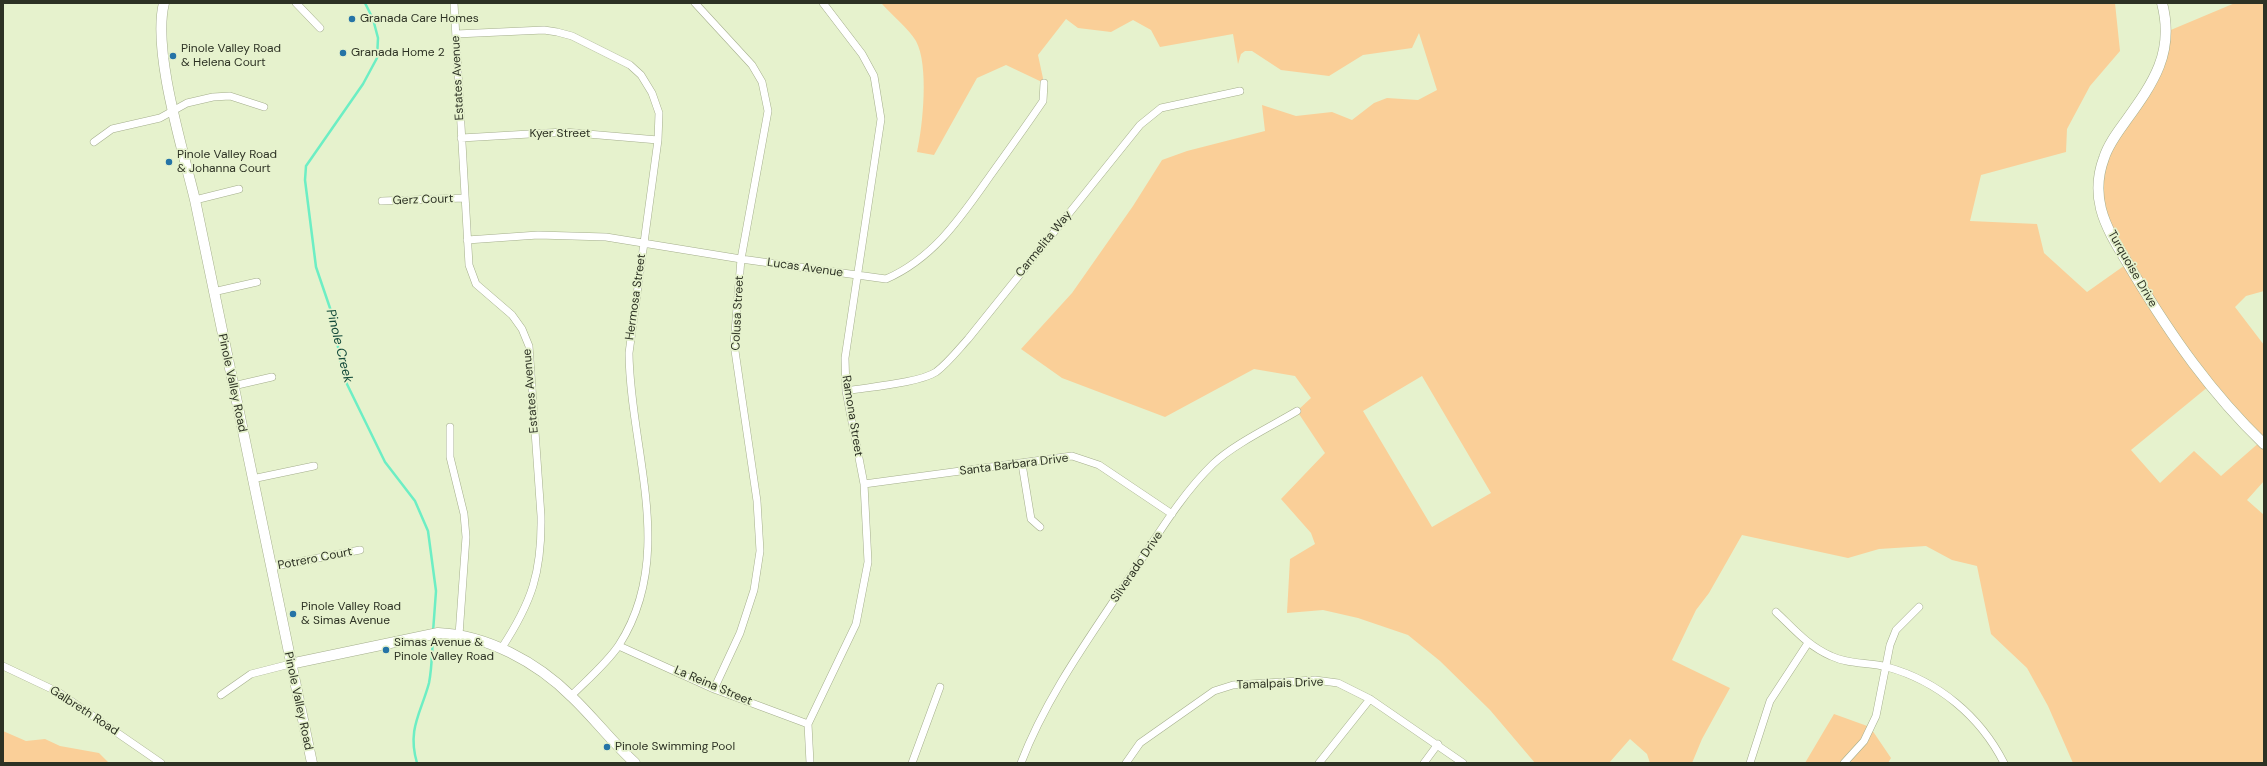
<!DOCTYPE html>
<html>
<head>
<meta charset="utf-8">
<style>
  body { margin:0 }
  #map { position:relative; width:2267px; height:766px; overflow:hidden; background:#e6f2cd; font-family:"DM Sans",sans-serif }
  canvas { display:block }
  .frame { position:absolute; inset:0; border:4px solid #2d3224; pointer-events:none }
</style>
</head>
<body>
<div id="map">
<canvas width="2267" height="766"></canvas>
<div class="frame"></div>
</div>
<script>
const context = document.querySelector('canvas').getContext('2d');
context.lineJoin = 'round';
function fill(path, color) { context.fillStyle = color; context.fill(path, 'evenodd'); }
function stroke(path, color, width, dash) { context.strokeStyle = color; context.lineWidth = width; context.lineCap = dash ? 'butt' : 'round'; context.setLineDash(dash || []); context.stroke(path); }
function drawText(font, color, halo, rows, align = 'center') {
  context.font = font + ' "DM Sans",sans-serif'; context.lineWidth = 3.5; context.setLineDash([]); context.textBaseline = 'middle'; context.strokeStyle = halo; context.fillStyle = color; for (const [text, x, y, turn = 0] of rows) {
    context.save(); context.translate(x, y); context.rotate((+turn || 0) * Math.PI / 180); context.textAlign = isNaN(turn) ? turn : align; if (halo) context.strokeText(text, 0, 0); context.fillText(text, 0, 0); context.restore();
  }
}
fill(new Path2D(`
  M890 3H2115L2120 51 2090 86 2067 129 2066 152 1981 175 1970 221 2037 224 2044 253 2087 292 2128 263 2101 208 2104 158 2152 85 2166 32 2235 3H2264V291L2246 296 2235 307 2264 345V481L2247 500 2264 515V763H2073L2048 706 2027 668 1991 634 1977 566 1952 560 1926 546 1879 549 1848 558 1742 535 1709 593 1696 610 1672 660 1730 688 1702 739 1692 763H1650L1647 754 1630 739 1609 763H1535L1490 710 1440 661 1408 635 1358 618 1323 610 1287 613 1290 559 1315 544 1311 533 1281 499 1325 453 1297 411 1311 398 1295 376 1254 369 1165 417 1062 378 1021 349 1072 293 1133 206 1162 160 1187 151 1265 131 1262 105 1296 116 1332 112 1352 120 1374 103 1387 98 1418 100 1437 90 1419 33 1412 48 1363 55 1329 76 1281 70 1252 51H1245L1241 54 1238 64 1233 34 1160 47 1151 30 1133 20 1111 32 1078 28 1066 19 1038 55 1044 83 1006 65 977 78 934 155 917 152C923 125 929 65 916 41 909 29 892 15 882 4ZM1422 376 1491 493 1432 527 1363 411ZM2209 386 2261 441 2221 476 2194 451 2160 483 2131 450Z
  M1834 714 1870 727 1891 758 1888 763H1805Z
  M3 731 26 741 45 739 60 746 99 753 109 763H3Z`), '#facf98');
stroke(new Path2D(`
  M365 3 373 19 378 38 377 58 363 84 306 166 305 180 316 267 331 311 344 378 385 462 415 501 428 531 436 591 433 632
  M417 763C407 729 421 713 429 683 432 668 432 652 433 637`), '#6deec4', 2.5);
const street = new Path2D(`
  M296 3 320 28
  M454 3 469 265 476 284 512 315 522 329 529 346 541 516C542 572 532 602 501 649
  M695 3 752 65 762 82 768 111 741 259 734 344 757 501 760 551 754 590 740 633 714 689
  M456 34 544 30 557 32 572 36 630 65 641 75 652 93 659 113 658 140 629 353C630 450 677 555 619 645 608 662 586 681 571 696
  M461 138 564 132 658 140
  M94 142 112 129 160 118 187 103 213 97 230 96 264 107
  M195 200 239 189
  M382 201 464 198
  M467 240 538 235 606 237 741 259 886 279C934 258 961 217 990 176 1008 151 1026 126 1043 101L1044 83
  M213 292 257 282
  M233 386 272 377
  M846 391C868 387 919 383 936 372 948 363 958 350 968 339L1140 125 1161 108 1240 91
  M450 427V457L464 514 466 537 459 635
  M1022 464 1031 519 1040 527
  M252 479 314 466
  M864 484 1072 456 1099 465 1172 514
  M271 567 360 550
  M1776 612C1794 629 1808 646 1831 656 1850 665 1868 662 1887 667 1938 681 1980 716 2004 763
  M619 646 714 689 808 724
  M3 666 58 692 161 763
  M221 695 251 674 290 664
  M810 763 808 724 856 624 868 562 864 484 846 391 845 358 881 119 874 76 862 54 823 3
  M912 763 940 687
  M1021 763C1046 697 1090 637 1129 578 1155 540 1179 497 1213 464 1234 444 1272 426 1297 411
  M1126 763 1140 743 1214 691 1233 685 1315 680 1338 683 1370 699 1463 763
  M1319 763 1370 699
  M1424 763 1438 744
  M1750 763 1770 701 1808 643
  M1844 763 1864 741 1876 716 1890 645 1896 630 1919 607`);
const secondary = new Path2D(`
  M164 3C152 51 183 150 195 200L312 763
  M2162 3C2175 53 2153 83 2125 122 2117 133 2108 145 2104 158 2098 174 2097 193 2101 209 2107 232 2122 253 2134 274 2172 337 2211 393 2264 444
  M290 664 438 633C487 635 537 662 572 697 594 718 612 742 635 763`);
stroke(street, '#a4ae8c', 8);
stroke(secondary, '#a4ae8c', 11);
stroke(street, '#fff', 7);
stroke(secondary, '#fff', 10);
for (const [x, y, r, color] of [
  [352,19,4,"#2574a6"],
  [343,53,4,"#2574a6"],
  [173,56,4,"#2574a6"],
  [169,162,4,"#2574a6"],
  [293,614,4,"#2574a6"],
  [386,650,4,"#2574a6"],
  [607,747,4,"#2574a6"]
]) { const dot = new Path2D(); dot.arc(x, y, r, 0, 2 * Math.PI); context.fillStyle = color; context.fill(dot); stroke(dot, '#e6f2cd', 1.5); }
drawText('12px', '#2d3224', '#e6f2cd', [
  ["Granada Care Homes",360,19],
  ["Pinole Valley Road",181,49],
  ["& Helena Court",181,63],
  ["Granada Home 2",351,53],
  ["Pinole Valley Road",177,155],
  ["& Johanna Court",177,169],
  ["Pinole Valley Road",301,607],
  ["& Simas Avenue",301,621],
  ["Simas Avenue &",394,643],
  ["Pinole Valley Road",394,657],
  ["Pinole Swimming Pool",615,747]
], 'left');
drawText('12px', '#2d3224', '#e6f2cd', [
  ["Estates Avenue",458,78,-93],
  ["Kyer Street",560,134],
  ["Gerz Court",423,200,-2],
  ["Carmelita Way",1044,244,-51],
  ["Lucas Avenue",805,268,8],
  ["Turquoise Drive",2132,269,60],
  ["Hermosa Street",636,297,-82],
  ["Colusa Street",738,313,-87],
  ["Pinole Valley Road",232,383,78],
  ["Estates Avenue",531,391,-95],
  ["Ramona Street",852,416,81],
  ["Santa Barbara Drive",1014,465,-7],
  ["Potrero Court",315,559,-11],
  ["Silverado Drive",1137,567,-56],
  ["Tamalpais Drive",1280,684,-2],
  ["La Reina Street",713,686,23],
  ["Pinole Valley Road",298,701,78],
  ["Galbreth Road",84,711,33]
]);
drawText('italic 13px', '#134a3a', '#e6f2cd', [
  ["Pinole Creek",339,346,76]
]);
</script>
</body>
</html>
